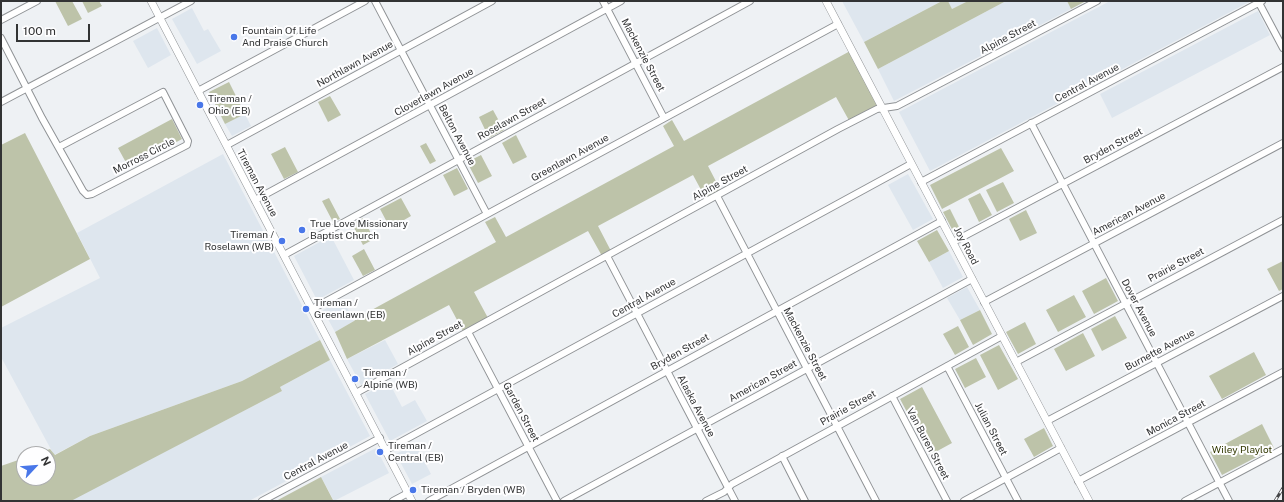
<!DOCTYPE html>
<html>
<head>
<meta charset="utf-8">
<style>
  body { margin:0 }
  #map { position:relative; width:1284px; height:502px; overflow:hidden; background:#eef1f4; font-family:"Public Sans",sans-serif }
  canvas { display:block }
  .frame { position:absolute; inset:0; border:2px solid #323334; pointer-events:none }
  .north { position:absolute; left:16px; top:446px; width:40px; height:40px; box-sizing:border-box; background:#fefeff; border:1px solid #acadae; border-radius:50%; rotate:64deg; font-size:11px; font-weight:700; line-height:16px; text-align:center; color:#323334 }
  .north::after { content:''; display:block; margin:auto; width:14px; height:18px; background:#4977e9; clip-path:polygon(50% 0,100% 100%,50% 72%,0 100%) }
  .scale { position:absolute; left:16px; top:24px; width:74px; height:18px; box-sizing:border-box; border:2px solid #323334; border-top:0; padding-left:5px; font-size:12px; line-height:14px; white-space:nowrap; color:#323334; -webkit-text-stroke:3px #fefeff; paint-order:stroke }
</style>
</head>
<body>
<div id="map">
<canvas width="1284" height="502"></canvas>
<div class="frame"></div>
<div class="north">N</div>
<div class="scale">100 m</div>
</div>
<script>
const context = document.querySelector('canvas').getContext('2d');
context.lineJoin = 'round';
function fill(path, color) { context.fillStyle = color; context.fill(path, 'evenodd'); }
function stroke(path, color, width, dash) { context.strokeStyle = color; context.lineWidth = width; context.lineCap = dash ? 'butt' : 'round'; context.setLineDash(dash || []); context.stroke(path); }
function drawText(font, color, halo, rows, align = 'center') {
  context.font = font + ' "Public Sans",sans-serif'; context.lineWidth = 4; context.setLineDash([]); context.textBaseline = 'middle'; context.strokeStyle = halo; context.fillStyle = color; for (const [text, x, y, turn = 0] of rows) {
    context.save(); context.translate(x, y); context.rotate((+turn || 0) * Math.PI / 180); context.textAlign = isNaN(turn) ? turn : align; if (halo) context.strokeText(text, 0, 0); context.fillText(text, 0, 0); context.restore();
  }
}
fill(new Path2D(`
  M842 1H942L864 42Z
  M948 1H968L952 9Z
  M1006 1H1067L1071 9 894 101 878 69Z
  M1110 1H1251L930 171 899 112Z
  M192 8 204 31 208 29 221 51 197 64 172 19Z
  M1258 11 1270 35 1112 118 1100 94Z
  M157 28 171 55 148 68 133 41Z
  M245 114 251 126 232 136 225 124Z
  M223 154 320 340 242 381 90 436 54 455 1 357V328L100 278 77 233Z
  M908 174 933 219 913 230 888 185Z
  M331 236 354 280 317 300 294 256Z
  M949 251 963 277 943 288 929 262Z
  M967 287 980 310 960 320 947 298Z
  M343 300 354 321 335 332 323 310Z
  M385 340 398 364 361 385 347 359Z
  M330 360 370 436 249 501H69L282 391 280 387Z
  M389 382 402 407 415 400 427 421 390 441 365 394Z
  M415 444 431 474 412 484 396 454Z
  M376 448 389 473 334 501 321 477Z`), '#dee6ee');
fill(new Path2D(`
  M55 1H72L82 19 68 26Z
  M82 1H99L102 6 88 13Z
  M942 1H948L952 9 968 1H1006L878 69 864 42Z
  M1067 1H1086L1071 9Z
  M852 50 881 107 851 124 836 97 708 166 721 191 706 199 693 175 598 226 611 251 602 256 588 231 474 292 488 318 463 331 449 305 347 359 335 332 354 321 357 318 496 242 485 222 495 217 506 237 674 146 663 126 672 120 684 141Z
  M229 82 245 114 225 124 209 92Z
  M330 96 341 115 328 122 318 102Z
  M493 110 504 130 489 138 479 117Z
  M172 119 182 139 129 168 118 148Z
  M25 133 90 259 1 307V145Z
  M516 135 527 157 513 164 502 143Z
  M426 143 436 161 430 164 420 146Z
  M285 147 298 172 284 179 271 154Z
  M1001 148 1014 171 942 209 930 185Z
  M481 155 492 176 478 183 467 162Z
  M457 168 468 189 454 196 443 175Z
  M1003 182 1014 203 997 212 986 190Z
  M980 193 992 215 979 222 968 199Z
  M329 198 340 219 333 222 322 201Z
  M401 198 411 216 390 228 380 209Z
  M950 209 961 231 955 235 943 212Z
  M1026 210 1037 233 1020 241 1009 219Z
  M363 218 374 239 363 245 352 224Z
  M937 230 949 251 929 262 917 241Z
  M364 249 375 270 363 276 352 256Z
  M1283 261V289L1279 291 1267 269Z
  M1106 278 1118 301 1094 314 1082 291Z
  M1074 295 1086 317 1058 332 1046 310Z
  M980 310 992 334 973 345 960 320Z
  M1115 316 1127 338 1102 351 1091 329Z
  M1025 322 1036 344 1018 354 1006 332Z
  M958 326 969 347 955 355 943 334Z
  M1083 333 1095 356 1066 371 1054 349Z
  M320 340 330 360 280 387 282 391 71 501H1V466L24 458V478H48V454H36L50 449 55 455 90 436 242 381Z
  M999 345 1018 379 998 390 980 355Z
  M1254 352 1266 375 1222 399 1209 376Z
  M976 358 986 377 965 388 955 369Z
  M922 387 952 443 930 455 900 399Z
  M1262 424 1274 448 1222 475 1210 452Z
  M1044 428 1053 446 1034 457 1024 439Z
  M321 477 333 500 330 501H276Z`), '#bdc3a9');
const minor = new Path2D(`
  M375 1 487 214
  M603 1 664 118
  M1258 1 1283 48
  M1 20 37 1
  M1 38 42 118 83 191 87 195 92 194 187 145 188 141 163 92 59 147
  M198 91 365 1
  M1 102 191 1
  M1031 123 1229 501
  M227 145 492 1
  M921 182 1262 1
  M717 196 876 501
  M255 200 621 1
  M953 242 1283 67
  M284 255 750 1
  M607 256 735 501
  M984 302 1283 143
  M312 309 838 24
  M468 332 557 501
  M1016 362 1283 220
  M947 366 1018 501
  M356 393 838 129 877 109 897 106 1097 1
  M892 396 947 501
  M1047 421 1283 296
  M386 450 911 164
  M782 456 805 501
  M1078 481 1283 372
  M262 501 380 438
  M393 501 408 493
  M429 501 942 221
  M564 501 972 279
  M706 501 724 492 732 484 1002 336
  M964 501 1061 448
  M1185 501 1283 449`);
const tertiary = new Path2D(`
  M151 1 412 501
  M826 1 1089 501`);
stroke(minor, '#8f9295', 8);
stroke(tertiary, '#8f9295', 8);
stroke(minor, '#fff', 6);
stroke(tertiary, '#fff', 7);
const rail = new Path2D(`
  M1275 501 1283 488`);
stroke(rail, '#454748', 3);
stroke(rail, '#fefeff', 1.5, [4.5]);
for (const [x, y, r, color] of [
  [234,37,4,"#4977e9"],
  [200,105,4,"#4977e9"],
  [302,230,4,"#4977e9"],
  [282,241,4,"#4977e9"],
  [306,309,4,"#4977e9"],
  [355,379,4,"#4977e9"],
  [380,452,4,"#4977e9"],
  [413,490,4,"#4977e9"]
]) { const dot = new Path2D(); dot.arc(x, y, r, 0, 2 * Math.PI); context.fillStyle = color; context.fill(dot); stroke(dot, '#fefeff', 1.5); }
drawText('10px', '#323334', '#fefeff', [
  ["Fountain Of Life",242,31],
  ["And Praise Church",242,43],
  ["Tireman /",208,99],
  ["Ohio (EB)",208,111],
  ["True Love Missionary",310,224],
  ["Baptist Church",310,236],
  ["Tireman /",274,235,"right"],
  ["Roselawn (WB)",274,247,"right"],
  ["Tireman /",314,303],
  ["Greenlawn (EB)",314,315],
  ["Tireman /",363,373],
  ["Alpine (WB)",363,385],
  ["Tireman /",388,446],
  ["Central (EB)",388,458],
  ["Tireman / Bryden (WB)",421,490]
], 'left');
drawText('10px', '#323334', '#fefeff', [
  ["Alpine Street",1008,37,-28],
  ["Mackenzie Street",643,55,62],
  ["Northlawn Avenue",355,64,-29],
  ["Central Avenue",1087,83,-28],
  ["Cloverlawn Avenue",434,92,-29],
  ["Roselawn Street",512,119,-29],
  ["Belton Avenue",457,135,62],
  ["Bryden Street",1113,146,-28],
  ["Morross Circle",144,156,-27],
  ["Greenlawn Avenue",570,158,-29],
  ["Tireman Avenue",257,183,62],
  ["Alpine Street",720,183,-29],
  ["American Avenue",1129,214,-28],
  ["Joy Road",966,246,62],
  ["Prairie Street",1176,265,-28],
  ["Central Avenue",644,298,-29],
  ["Dover Avenue",1139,308,62],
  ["Alpine Street",435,338,-29],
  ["Mackenzie Street",805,344,62],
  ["Burnette Avenue",1160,350,-28],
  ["Bryden Street",680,352,-29],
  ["American Street",763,381,-29],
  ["Alaska Avenue",696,406,62],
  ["Prairie Street",848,408,-29],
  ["Garden Street",521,412,62],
  ["Monica Street",1176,418,-28],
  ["Julian Street",991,429,62],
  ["Van Buren Street",928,444,62],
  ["Central Avenue",316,461,-28]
]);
drawText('10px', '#343a04', '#fefeff', [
  ["Wiley Playlot",1242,450]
]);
</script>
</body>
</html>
